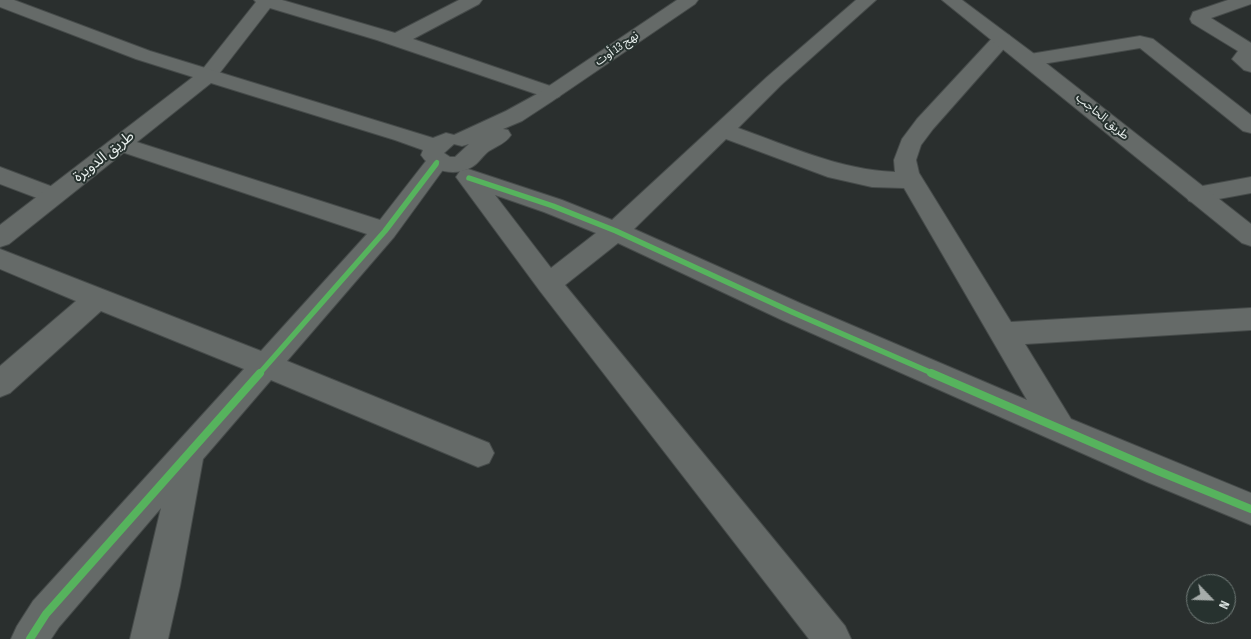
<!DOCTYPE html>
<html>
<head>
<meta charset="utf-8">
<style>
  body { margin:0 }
  #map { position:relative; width:1251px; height:639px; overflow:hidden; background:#2a2f2e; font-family:"Sofia Sans Condensed",sans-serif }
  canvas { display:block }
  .north { position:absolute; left:1186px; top:574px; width:50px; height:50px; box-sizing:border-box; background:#27322f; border:1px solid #747e7b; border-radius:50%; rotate:114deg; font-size:14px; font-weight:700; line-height:20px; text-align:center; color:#e8efed }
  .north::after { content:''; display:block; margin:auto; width:18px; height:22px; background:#a6acaa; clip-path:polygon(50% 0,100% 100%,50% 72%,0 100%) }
</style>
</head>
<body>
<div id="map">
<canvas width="1251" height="639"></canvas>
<div class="north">N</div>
</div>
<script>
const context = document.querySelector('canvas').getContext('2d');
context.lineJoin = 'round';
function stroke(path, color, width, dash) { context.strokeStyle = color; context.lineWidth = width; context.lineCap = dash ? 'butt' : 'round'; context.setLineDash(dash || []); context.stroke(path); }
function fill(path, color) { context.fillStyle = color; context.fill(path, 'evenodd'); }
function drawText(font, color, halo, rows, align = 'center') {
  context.font = font + ' "Sofia Sans Condensed","Noto Sans Arabic",sans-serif'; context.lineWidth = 4; context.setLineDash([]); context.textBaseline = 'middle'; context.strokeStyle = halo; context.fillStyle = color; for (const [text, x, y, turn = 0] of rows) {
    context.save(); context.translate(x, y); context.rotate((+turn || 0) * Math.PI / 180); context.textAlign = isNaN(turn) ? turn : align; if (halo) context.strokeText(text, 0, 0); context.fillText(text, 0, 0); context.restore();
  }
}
const minor = new Path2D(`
  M254 0H282L395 33 459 0H482L479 4 413 39 559 89 562 93 559 97 552 99 545 97 377 40 270 8 215 79 208 81 201 79 198 75 256 2Z
  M856 0H876L781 85 738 128C789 146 840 170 895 172L894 160 902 139 917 119 995 35 1002 33 1009 35 1012 39 1009 43 933 129 921 145 916 160 919 173 1011 322 1251 308V330L1025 344 1071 419 1251 493V525L1147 482 782 320 618 243 565 285 845 626 851 639H809L540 291 456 177 460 171 468 169 562 200 612 220 767 77ZM726 139 828 177 872 187 904 188 1027 400 802 304 634 229ZM495 195 544 212 596 233 551 268Z
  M1228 0H1251V4L1211 18 1251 43V72L1244 70 1232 59 1238 51 1192 23 1190 19 1193 12Z
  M1140 36 1153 39 1251 115V133L1243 131 1140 48 1030 66 1023 64 1020 60 1023 56 1030 54Z
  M121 137 380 220 429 157 437 154 445 157 448 162 445 167 394 237 287 361 489 443 494 453 489 463 478 467 271 380 203 459 180 586 168 639H130L161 508 59 627 51 639H11L17 626 33 601 244 369 101 311 10 393 0 397V366L76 301 0 269V249L261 351 367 234 113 149 110 144 113 139Z
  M0 167 61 190 65 196 61 202 53 204 0 184Z
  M1251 177V193L1197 203 1189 201 1185 195 1189 189 1197 187Z`);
const tertiary = new Path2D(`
  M0 0H14L150 51 433 138 446 133 454 135 506 111 537 94 677 0H698L695 4 551 102 522 121 503 129 508 130 511 135C506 143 497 146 489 151 483 155 479 163 472 167 455 177 432 172 421 155L423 150 395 140 211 83 9 244 0 247V225L193 77 136 59 0 7ZM454 144 462 146 469 144 455 157H450L444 153Z
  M942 0H962L1037 56 1251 224V246L1242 243Z`);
stroke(minor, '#464b4a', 2);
stroke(tertiary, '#464b4a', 2);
fill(minor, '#656a68');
fill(tertiary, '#656a68');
stroke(new Path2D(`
  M435 165 437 162`), '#56b35d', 4.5);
stroke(new Path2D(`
  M469 178 553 206 616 231 792 312 934 374
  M259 374 385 231 436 164`), '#56b35d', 5.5);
stroke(new Path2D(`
  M931 373 1158 471 1251 509
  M30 639 46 614 260 373`), '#56b35d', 8);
drawText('12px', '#e8efed', '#27322f', [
  ["نهج 13 أوت",617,49,-35],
  ["طريق الحاجب",1102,117,40]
]);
drawText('15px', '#e8efed', '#27322f', [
  ["طريق الدويرة",104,157,-38]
]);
</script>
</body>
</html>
